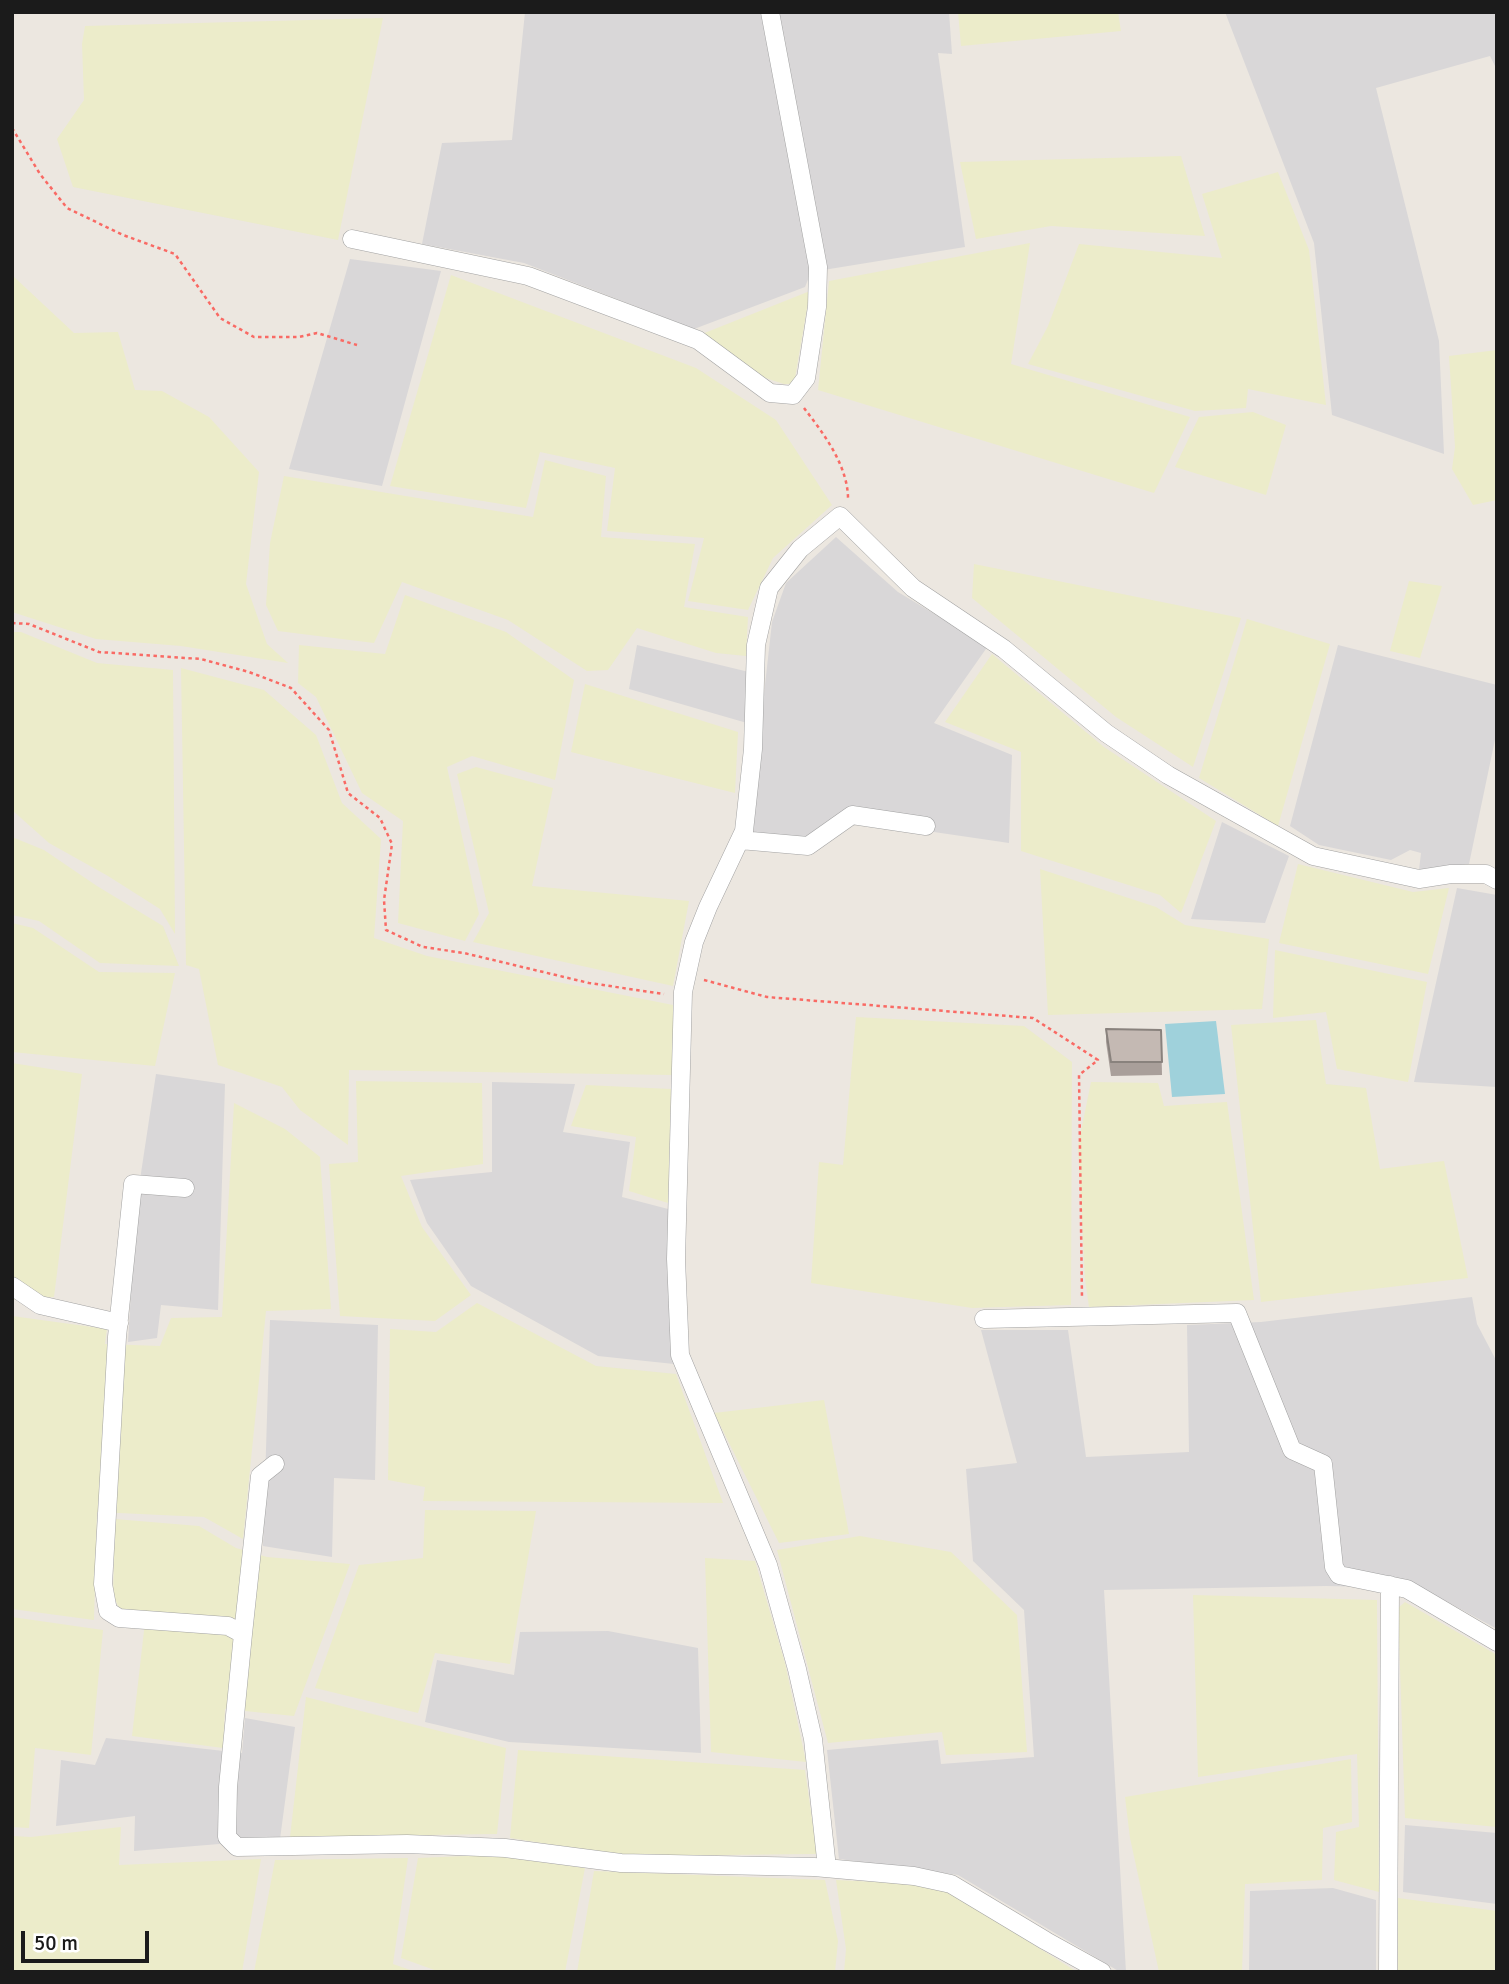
<!DOCTYPE html>
<html>
<head>
<meta charset="utf-8">
<style>
  body { margin:0 }
  #map { position:relative; width:1509px; height:1984px; overflow:hidden; background:#ece7e0; font-family:Signika,sans-serif }
  canvas { display:block }
  .frame { position:absolute; inset:0; border:14px solid #1b1b1b; pointer-events:none }
  .scale { position:absolute; left:21px; top:1931px; width:128px; height:32px; box-sizing:border-box; border:4px solid #1b1b1b; border-top:0; padding-left:9px; font-size:21px; line-height:24px; white-space:nowrap; color:#1b1b1b; -webkit-text-stroke:5px #fff; paint-order:stroke }
</style>
</head>
<body>
<div id="map">
<canvas width="1509" height="1984"></canvas>
<div class="frame"></div>
<div class="scale">50 m</div>
</div>
<script>
const context = document.querySelector('canvas').getContext('2d');
context.lineJoin = 'round';
function fill(path, color) { context.fillStyle = color; context.fill(path, 'evenodd'); }
function stroke(path, color, width, dash) { context.strokeStyle = color; context.lineWidth = width; context.lineCap = dash ? 'butt' : 'round'; context.setLineDash(dash || []); context.stroke(path); }
fill(new Path2D(`
  M525 12H949L952 54 938 53 965 247 811 272 805 287 694 329 524 263 422 244 442 143 512 140Z
  M1225 12H1497V70L1490 56 1376 88 1439 341 1444 454 1332 415 1314 243Z
  M350 259 441 271 382 486 289 469Z
  M836 537 898 592 988 646 934 723 1012 755 1009 843 859 821 813 853 747 847 772 622 786 583Z
  M637 645 749 672 747 723 629 689Z
  M1338 645 1497 685V730L1469 864 1419 870 1421 853 1410 850 1391 860 1319 845 1290 826Z
  M1222 822 1289 856 1265 923 1191 919Z
  M1457 888 1497 895V1087L1414 1082Z
  M156 1074 225 1084 218 1310 161 1305 157 1338 128 1342 136 1206Z
  M492 1082 575 1084 563 1132 630 1142 622 1197 672 1210 674 1364 598 1356 471 1286 427 1223 410 1180 492 1172Z
  M1472 1297 1477 1324 1497 1362V1629L1422 1588 1326 1586 1104 1590 1126 1972H1120L958 1875 839 1859 827 1750 938 1740 941 1764 1034 1757 1024 1610 973 1561 966 1469 1017 1463 981 1330H1068L1086 1457 1189 1452 1187 1325 1261 1322Z
  M270 1320 378 1325 375 1480 334 1478 332 1557 263 1546Z
  M608 1631 698 1648 701 1753 509 1742 425 1722 437 1660 514 1675 520 1632Z
  M245 1718 295 1727 280 1839 134 1851 135 1816 56 1826 61 1760 95 1765 106 1738 242 1753Z
  M1405 1825 1497 1833V1904L1403 1892Z
  M1333 1888 1376 1900V1972H1249L1250 1891Z`), '#d9d7d8');
fill(new Path2D(`
  M958 12H1118L1121 31 961 46Z
  M383 18 338 240 73 187 57 139 84 100 82 44 85 26Z
  M1181 156 1205 236 1051 226 976 239 960 162Z
  M1278 172 1309 250 1326 405 1248 389 1246 408 1195 411 1028 364 1048 326 1079 244 1222 258 1202 194Z
  M1030 243 1011 364 1190 417 1154 493 818 390 829 281Z
  M12 275 74 333 118 332 135 390 162 391 209 417 259 472 246 584 267 644 288 663 181 646 96 639 12 612Z
  M451 275 696 368 776 420 832 505 773 558 748 610 688 601 704 538 607 531 615 468 540 452 526 508 390 486Z
  M810 291 794 384H784L762 377 702 334Z
  M1497 350V500L1473 505 1452 469 1455 447 1449 356Z
  M1253 412 1286 425 1266 495 1175 467 1199 417Z
  M545 460 606 476 601 537 695 544 684 607 748 617 746 656 716 653 637 628 608 670 587 671 508 620 402 582 374 643 278 631 266 605 270 543 284 476 533 517Z
  M974 564 1241 618 1193 767 1116 717 972 598Z
  M1409 581 1442 586 1420 658 1390 651Z
  M405 595 506 632 574 680 555 780 472 756 447 767 479 914 465 941 398 923 403 821 362 793 316 697 298 683 299 645 385 654Z
  M1247 619 1330 644 1278 826 1199 778Z
  M12 632H21L97 663 173 670 175 934 160 909 108 876 49 843 12 810Z
  M992 654 1104 747 1216 821 1181 913 1160 895 1021 851V752L945 722Z
  M181 668 264 690 316 735 342 803 381 839 374 938 427 956 673 1005V1075L349 1070 348 1145 300 1110 282 1087 218 1065 199 969 186 965Z
  M585 684 738 732 735 793 571 752Z
  M476 767 553 788 532 886 689 901 673 986 473 942 489 913 457 774Z
  M12 837 44 850 97 886 163 926 179 966 100 963 39 921 12 915Z
  M1298 864 1413 892 1449 888 1428 974 1279 943Z
  M1040 869 1156 907 1185 925 1269 939 1262 1009 1048 1015Z
  M12 923 33 928 99 972 175 973 155 1066 12 1052Z
  M1275 950 1427 982 1408 1082 1337 1069 1326 1012 1273 1018Z
  M856 1017 1024 1026 1072 1062 1071 1305 972 1308 811 1283 819 1162 843 1165Z
  M1316 1020 1326 1084 1366 1088 1380 1169 1444 1161 1468 1278 1261 1302 1231 1025Z
  M12 1063 82 1074 54 1297 12 1300Z
  M356 1081 482 1083 483 1164 401 1176 422 1227 471 1295 435 1321 340 1316 329 1164 358 1162Z
  M1091 1082 1158 1083 1164 1106 1227 1102 1254 1300 1089 1307 1085 1279 1078 1146Z
  M586 1085 671 1089 668 1203 629 1191 636 1137 571 1126Z
  M234 1103 285 1129 320 1157 331 1309 266 1311 243 1539 204 1517 97 1512 94 1620 12 1609V1316L107 1329 105 1344 160 1346 171 1318 222 1317Z
  M477 1303 596 1366 676 1374 723 1503 423 1501 425 1487 388 1480 390 1329 436 1332Z
  M824 1400 849 1534 779 1543 714 1413Z
  M425 1510 536 1511 510 1664 435 1653 418 1713 315 1688 359 1565 423 1558Z
  M115 1519 199 1526 236 1548 267 1557 350 1564 294 1716 225 1709 223 1748 132 1736 146 1613 119 1608 113 1595Z
  M860 1536 951 1552 1017 1615 1027 1752 946 1755 942 1732 828 1743 777 1550Z
  M705 1558 755 1561 785 1663 806 1762 711 1752Z
  M1193 1595 1377 1600 1379 1892 1334 1880 1336 1832 1359 1827 1357 1754 1198 1777Z
  M1405 1602 1497 1655V1827L1405 1818 1398 1608Z
  M12 1617 103 1630 91 1755 35 1748 29 1828 12 1827Z
  M306 1697 506 1748 497 1834 290 1837Z
  M518 1750 805 1770 817 1854 625 1856 510 1838Z
  M1351 1759 1352 1822 1323 1828 1322 1880 1245 1884 1242 1972H1159L1130 1838 1125 1797Z
  M121 1827 119 1865 261 1859 242 1972H12V1836L31 1837Z
  M489 1855 585 1868 565 1972H440L401 1958 418 1858Z
  M408 1858 393 1964 416 1972H254L275 1860Z
  M594 1871 825 1880 838 1941 835 1972H577Z
  M836 1880 918 1884 948 1891 1074 1970V1972H844L846 1949Z
  M1398 1898 1497 1911V1972H1398Z`), '#ececca');
fill(new Path2D(`
  M1216 1021 1225 1094 1172 1097 1165 1024Z`), '#9fd1db');
const street = new Path2D(`
  M352 239 528 276 698 340 770 393 793 395 806 378 817 307 818 267 770 12
  M740 840 808 846 852 815 926 826
  M185 1188 133 1184 117 1337 103 1584 108 1611 119 1618 228 1626 243 1634 228 1787 227 1837 237 1847 407 1844 505 1848 621 1863 814 1867 914 1876 951 1884 1046 1941 1102 1972
  M12 1286 40 1305 119 1323
  M984 1319 1237 1313 1292 1450 1323 1464 1334 1567 1339 1575 1407 1589 1497 1642
  M243 1634 260 1476 275 1464
  M827 1868 813 1739 797 1669 768 1565 680 1355 676 1259 683 992 694 942 708 907 744 831 753 749 756 645 769 588 800 549 840 516 913 588 1004 649 1106 733 1168 775 1313 856 1419 879 1451 874H1486L1497 880
  M1388 1972 1390 1585`);
stroke(street, '#a2a2a2', 19);
stroke(new Path2D(`
  M12 128 40 174 67 208 123 235 175 254 220 318 254 337H299L317 333 357 345
  M804 408C824 434 849 467 848 501
  M12 623 29 624 99 652 201 659 249 672 291 688 329 730 348 793 380 818 392 844 384 900 386 930 423 947 464 953 589 983 664 994
  M704 980 767 997 1033 1018 1098 1060 1079 1075 1082 1299`), '#f96a64', 2.5, [3.5, 3.5]);
stroke(street, '#fff', 18);
fill(new Path2D(`
  M1106 1029 1161 1030 1162 1075 1111 1076 1106 1042Z`), '#a99f9a');
const building = new Path2D(`
  M1106 1029 1161 1030 1162 1062H1111Z`);
fill(building, '#c4b9b3');
stroke(building, '#89827d', 2);
</script>
</body>
</html>
